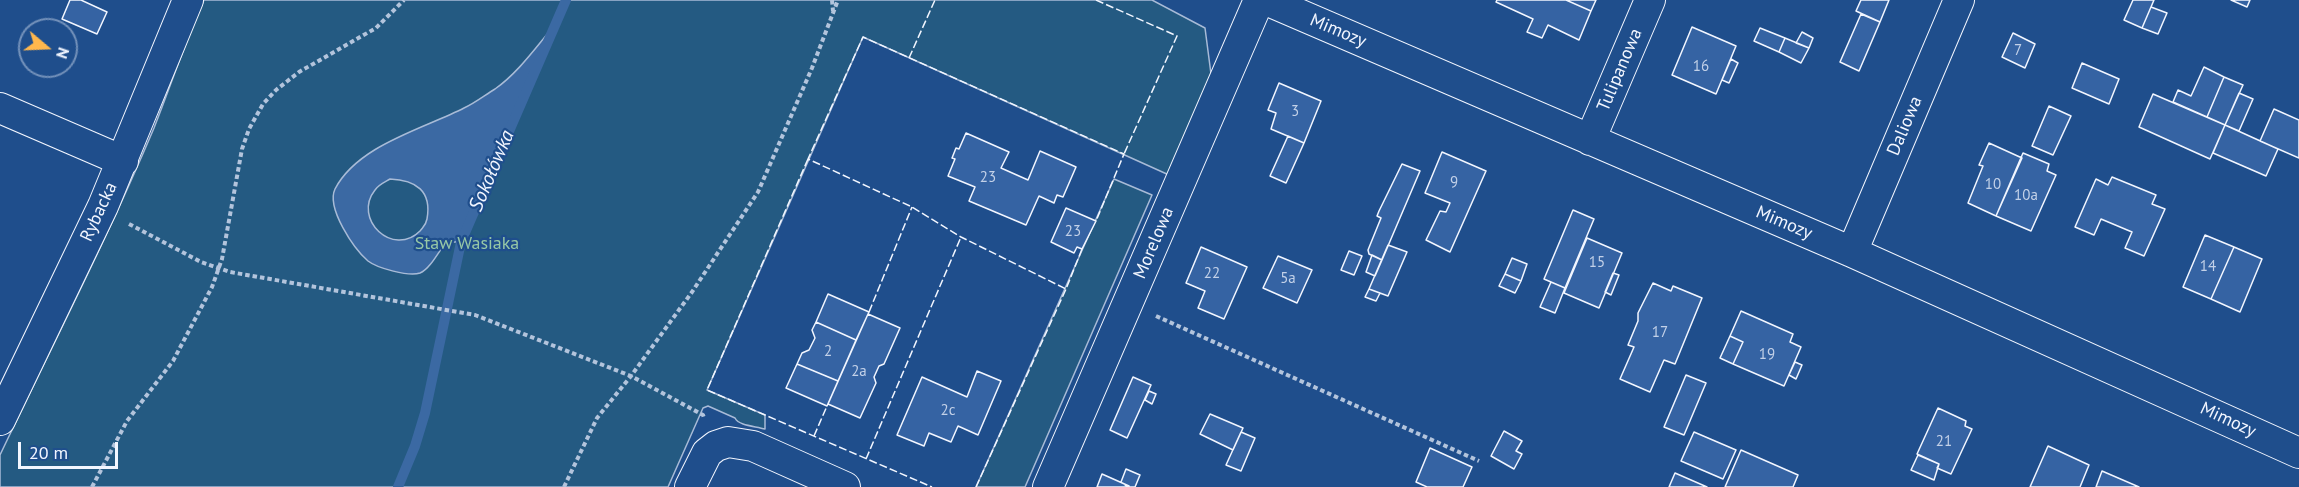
<!DOCTYPE html>
<html>
<head>
<meta charset="utf-8">
<style>
  body { margin:0 }
  #map { position:relative; width:2299px; height:487px; overflow:hidden; background:#1f4e8c; font-family:"PT Sans",sans-serif }
  canvas { display:block }
  .north { position:absolute; left:18px; top:18px; width:60px; height:60px; box-sizing:border-box; background:#1f4e8c; border:2px solid #7391ba; border-radius:50%; rotate:109deg; font-size:16px; font-weight:700; line-height:24px; text-align:center; color:#f2f6ff }
  .north::after { content:''; display:block; margin:auto; width:21px; height:27px; background:#ffb74d; clip-path:polygon(50% 0,100% 100%,50% 72%,0 100%) }
  .scale { position:absolute; left:18px; top:442px; width:100px; height:27px; box-sizing:border-box; border:3px solid #f2f6ff; border-top:0; padding-left:8px; font-size:18px; line-height:21px; white-space:nowrap; color:#f2f6ff; -webkit-text-stroke:4px #1f4e8c; paint-order:stroke }
</style>
</head>
<body>
<div id="map">
<canvas width="2299" height="487"></canvas>
<div class="north">N</div>
<div class="scale">20 m</div>
</div>
<script>
const context = document.querySelector('canvas').getContext('2d');
context.lineJoin = 'round';
function fill(path, color) { context.fillStyle = color; context.fill(path, 'evenodd'); }
function stroke(path, color, width, dash) { context.strokeStyle = color; context.lineWidth = width; context.lineCap = dash ? 'butt' : 'round'; context.setLineDash(dash || []); context.stroke(path); }
function drawText(font, color, halo, rows, align = 'center') {
  context.font = font + ' "PT Sans",sans-serif'; context.lineWidth = 4.5; context.setLineDash([]); context.textBaseline = 'middle'; context.strokeStyle = halo; context.fillStyle = color; for (const [text, x, y, turn = 0] of rows) {
    context.save(); context.translate(x, y); context.rotate((+turn || 0) * Math.PI / 180); context.textAlign = isNaN(turn) ? turn : align; if (halo) context.strokeText(text, 0, 0); context.fillText(text, 0, 0); context.restore();
  }
}
const green = new Path2D(`
  M204 0H1152L1205 28 1211 74 1169 175 863 37 707 390 765 415V429C755 426 739 426 735 418L708 406 703 408 668 487H0V455C52 346 107 239 154 128 171 85 185 42 204 0Z
  M1114 179 1152 195 1025 487H976Z`);
fill(green, '#245a82');
stroke(green, '#a8bbd7', 1.5);
const water = new Path2D(`
  M554 26 461 242H446C439 251 430 269 420 273 409 277 377 268 368 261 354 249 326 208 335 189 358 145 423 129 464 108 475 103 485 95 495 89 518 73 536 47 554 26ZM390 179C416 180 432 191 427 219 426 225 424 226 420 231 393 258 352 219 375 190 378 185 385 182 390 179Z`);
fill(water, '#3b69a3');
stroke(water, '#a8bbd7', 1.5);
stroke(new Path2D(`
  M398 487 415 446 425 413 461 242 566 0`), '#3b69a3', 10);
const building = new Path2D(`
  M70 0H81L107 12 97 34 62 19Z
  M1497 0H1566L1591 11 1579 40 1548 25 1542 38 1527 32 1533 19 1496 2Z
  M1566 0H1596L1591 11Z
  M1861 0H1889L1880 22 1856 11Z
  M2133 0H2154L2142 28 2124 20Z
  M2231 0H2250L2247 7Z
  M2151 7 2167 13 2158 34 2142 28Z
  M1861 14 1880 22 1859 71 1840 62Z
  M1692 27 1736 46 1716 94 1672 75Z
  M1760 28 1785 38 1779 52 1754 41Z
  M1802 32 1813 38 1809 48 1796 43Z
  M2013 33 2035 44 2025 68 2002 57Z
  M1785 38 1809 48 1801 63 1779 52Z
  M1731 59 1738 63 1729 83 1722 80Z
  M2082 63 2119 79 2109 104 2072 88Z
  M2204 67 2224 77 2207 117 2173 102 2178 90 2191 96Z
  M2224 77 2243 85 2225 125 2207 117Z
  M1279 83 1321 101 1304 143 1271 129 1276 113 1268 110Z
  M2239 93 2253 99 2239 131 2225 125Z
  M2153 94 2225 125 2210 159 2139 127Z
  M2049 106 2071 116 2053 155 2032 146Z
  M2274 109 2299 120V158L2260 141Z
  M2225 125 2278 149 2266 176 2213 153Z
  M966 133 1009 152 1001 168 1028 180 1040 151 1076 167 1063 197 1057 195 1054 203 1039 196 1026 225 969 201 975 187 948 176 955 159 952 158 956 148 959 149Z
  M1288 136 1304 143 1286 183 1270 176Z
  M1989 143 2022 158 1996 216 1968 203 1983 166 1979 165Z
  M1442 152 1486 171 1450 252 1426 240 1440 211 1446 212 1450 203 1425 193Z
  M2023 153 2049 164 2047 171 2056 175 2031 231 1996 216Z
  M1402 164 1420 171 1382 260 1369 254 1368 250 1381 218 1377 216 1379 211Z
  M2112 177 2156 195 2152 204 2165 209 2144 256 2125 248 2132 232 2101 219 2094 235 2075 227 2096 179 2108 185Z
  M1066 208 1096 221 1082 249 1077 247 1074 253 1051 242Z
  M1573 210 1594 219 1565 288 1544 279Z
  M2205 235 2234 247 2211 299 2183 287Z
  M1587 238 1622 253 1599 308 1564 293Z
  M1388 245 1407 252 1388 296 1369 289Z
  M1201 247 1247 267 1224 319 1198 308 1205 291 1186 283Z
  M2234 247 2262 259 2240 312 2211 299Z
  M1349 251 1362 256 1354 275 1341 270Z
  M1372 255 1382 260 1375 276 1366 272Z
  M1278 256 1312 270 1297 303 1263 288Z
  M1512 258 1527 264 1521 281 1505 274Z
  M1613 273 1619 275 1611 295 1605 292Z
  M1505 274 1521 281 1515 293 1499 286Z
  M1551 282 1565 288 1555 313 1540 307Z
  M1653 283 1671 291 1673 286 1702 298 1675 364 1664 360 1650 392 1620 379 1634 347 1628 345 1638 321V313Z
  M1369 289 1380 293 1376 301 1365 297Z
  M828 294 869 312 856 340 816 322Z
  M1741 311 1793 334 1790 342 1801 347 1784 386 1733 364 1743 342 1730 336Z
  M868 314 900 328 884 364 879 366 874 377 876 383 860 418 828 404Z
  M816 322 856 340 838 381 797 364 802 353 809 350 815 338 812 330Z
  M1730 336 1743 342 1733 364 1720 358Z
  M1795 362 1802 365 1796 379 1789 375Z
  M797 364 838 381 827 406 786 388Z
  M977 371 1001 381 978 435 958 426 951 442 929 433 924 446 897 435 922 377 967 397Z
  M1686 375 1706 383 1684 435 1664 427Z
  M1133 377 1151 385 1127 438 1110 430Z
  M1149 391 1156 394 1152 404 1145 400Z
  M1938 408 1966 421 1965 426 1972 429 1951 474 1937 468 1939 464 1917 454Z
  M1210 414 1243 428 1233 450 1200 434Z
  M1504 431 1522 441 1516 451 1522 454 1514 469 1491 456Z
  M1241 432 1255 438 1241 471 1226 465Z
  M1694 432 1736 450 1723 479 1681 461Z
  M2048 446 2089 465 2080 487H2030Z
  M1430 448 1472 467 1463 487H1427L1416 482Z
  M1741 450 1798 475 1793 487H1725Z
  M1918 455 1939 464 1934 480 1911 470Z
  M1126 469 1140 475 1135 487H1128L1121 482Z
  M2102 471 2139 487H2096Z
  M1675 473 1707 487H1669Z
  M1102 474 1129 486 1128 487H1097Z`);
fill(building, '#3563a3');
stroke(building, '#f2f6ff', 1.5);
const street = new Path2D(`
  M1266 0 1852 252 2299 453
  M0 108 123 161
  M1590 140 1650 0
  M1852 252 1959 0
  M0 420 103 206 188 0
  M690 487 707 453 716 446 728 442 753 446 845 487
  M1048 487 1259 0`);
stroke(street, '#f2f6ff', 32);
stroke(new Path2D(`
  M832 0 833 11
  M129 224 201 262 230 272 475 315 631 376 703 415 704 418
  M1156 316 1479 461
  M92 487 127 421 173 361 212 287 222 259 242 149 249 129 263 104 276 90 299 72 376 28 404 0
  M564 487 597 418 631 376 692 292 758 192 812 68 838 0`), '#b3c4dc', 4, [4.5, 3]);
stroke(street, '#1f4e8c', 30);
stroke(new Path2D(`
  M1096 0 1177 36 1124 154
  M909 58 935 0
  M808 159 707 390 932 487
  M1082 249 1066 289 961 237 912 207 808 159 863 37 1124 154 1096 221
  M869 312 912 207
  M814 436 827 406
  M866 459 961 237
  M976 487 1066 289`), '#f2f6ff', 1.5, [8, 3]);
drawText('15px', '#c3d1e8', null, [
  ["7",2018,51],
  ["16",1701,67],
  ["3",1295,112],
  ["23",988,178],
  ["9",1454,183],
  ["10",1993,185],
  ["10a",2026,196],
  ["23",1073,232],
  ["15",1597,263],
  ["14",2208,267],
  ["22",1212,274],
  ["5a",1288,279],
  ["17",1660,333],
  ["2",828,352],
  ["19",1767,355],
  ["2a",859,372],
  ["2c",948,411],
  ["21",1944,442]
]);
drawText('18px', '#f2f6ff', '#1f4e8c', [
  ["Mimozy",1338,31,23],
  ["Tulipanowa",1620,70,-67],
  ["Daliowa",1905,126,-67],
  ["Rybacka",99,212,-65],
  ["Mimozy",1784,223,23],
  ["Morelowa",1154,243,-67],
  ["Mimozy",2228,420,25]
]);
drawText('18px', '#97c8a6', '#1f4e8c', [
  ["Staw Wasiaka",467,244]
]);
drawText('italic 20px', '#f2f6ff', '#1f4e8c', [
  ["Sokołówka",492,171,-67]
]);
</script>
</body>
</html>
